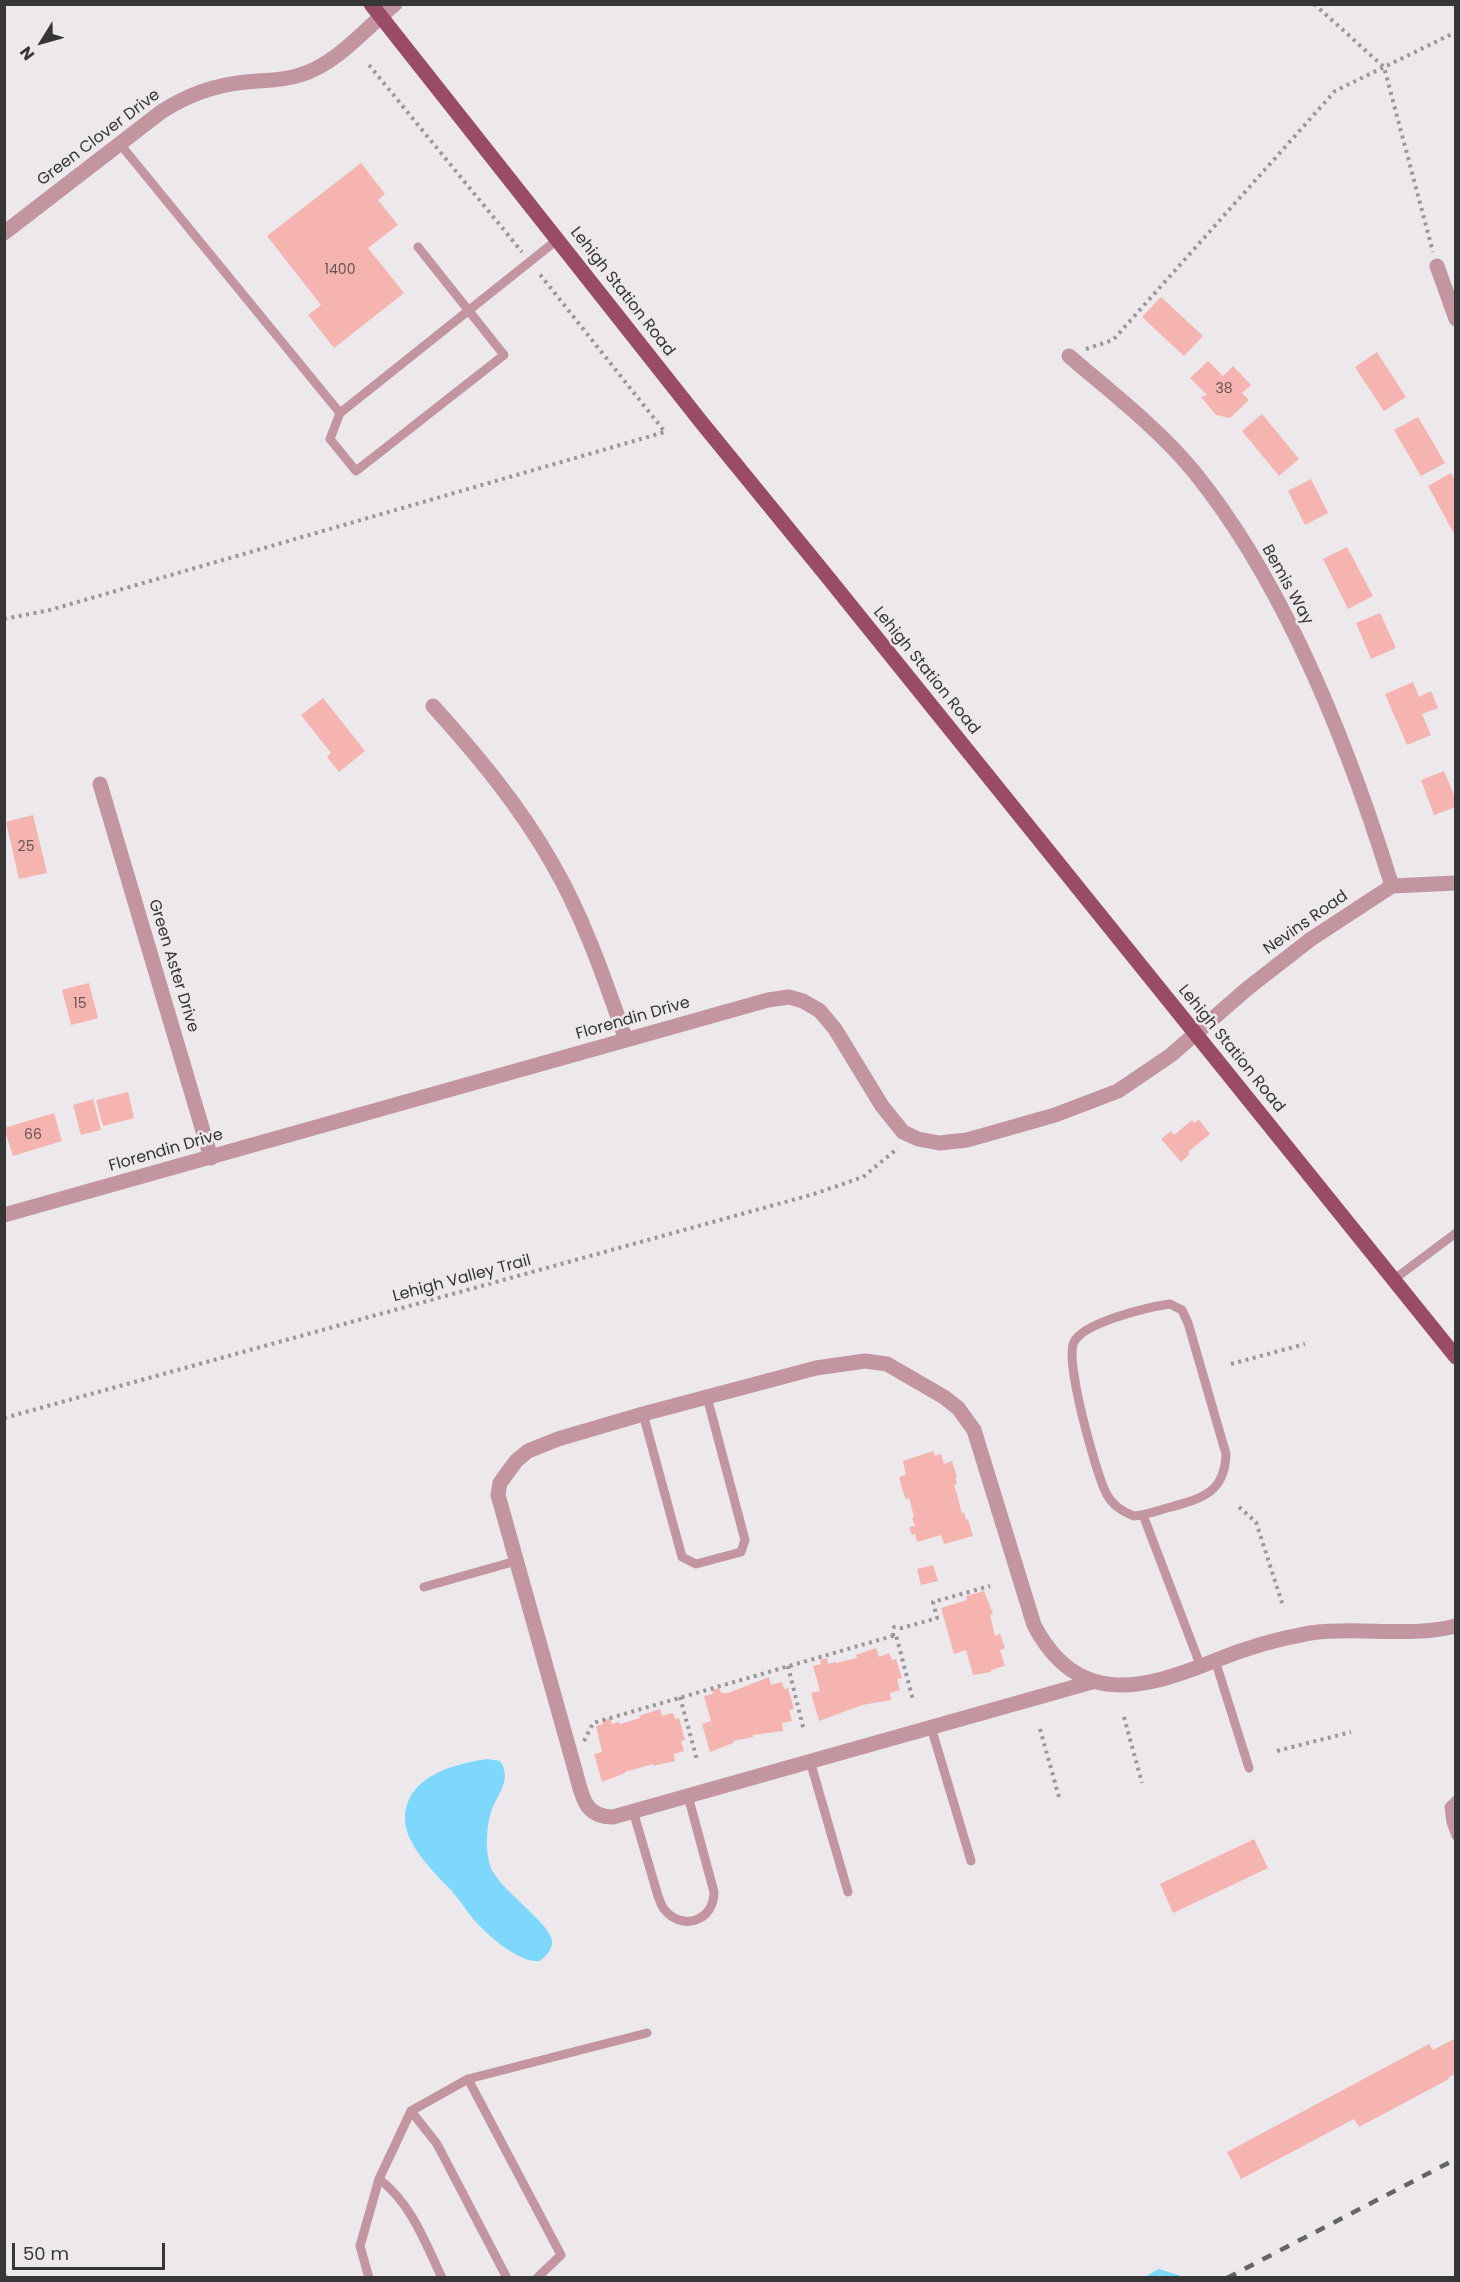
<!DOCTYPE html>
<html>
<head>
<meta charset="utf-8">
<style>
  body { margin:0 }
  #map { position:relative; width:1460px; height:2282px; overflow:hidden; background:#ece8ec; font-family:Poppins,sans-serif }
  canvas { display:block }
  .frame { position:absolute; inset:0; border:6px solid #373637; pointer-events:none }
  .north { position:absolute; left:12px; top:12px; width:60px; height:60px; -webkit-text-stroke:4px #ece8ec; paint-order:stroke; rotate:233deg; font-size:16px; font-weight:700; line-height:24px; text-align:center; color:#373637 }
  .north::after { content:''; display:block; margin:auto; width:21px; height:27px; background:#373637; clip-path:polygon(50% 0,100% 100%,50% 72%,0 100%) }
  .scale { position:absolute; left:12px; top:2243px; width:153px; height:27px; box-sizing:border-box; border:3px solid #373637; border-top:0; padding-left:8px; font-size:18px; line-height:21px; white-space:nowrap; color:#373637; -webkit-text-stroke:4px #ece8ec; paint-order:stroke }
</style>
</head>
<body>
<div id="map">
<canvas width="1460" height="2282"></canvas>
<div class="frame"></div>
<div class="north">N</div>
<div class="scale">50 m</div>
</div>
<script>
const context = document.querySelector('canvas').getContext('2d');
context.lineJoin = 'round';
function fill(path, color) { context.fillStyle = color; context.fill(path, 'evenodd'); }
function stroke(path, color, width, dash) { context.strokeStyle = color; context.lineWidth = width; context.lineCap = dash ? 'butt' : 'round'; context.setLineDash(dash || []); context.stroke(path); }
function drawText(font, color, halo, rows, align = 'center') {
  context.font = font + ' Poppins,sans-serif'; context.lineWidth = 5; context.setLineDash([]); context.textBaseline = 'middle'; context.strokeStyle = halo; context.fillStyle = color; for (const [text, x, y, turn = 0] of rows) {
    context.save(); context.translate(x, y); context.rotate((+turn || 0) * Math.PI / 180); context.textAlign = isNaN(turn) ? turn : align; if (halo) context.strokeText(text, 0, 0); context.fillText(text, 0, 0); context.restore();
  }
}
fill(new Path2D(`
  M487 1759 500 1761C513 1780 497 1794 491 1812 486 1828 485 1852 491 1868 501 1891 553 1925 552 1942 552 1950 546 1956 540 1961 519 1964 483 1932 470 1915 464 1907 458 1898 451 1890 434 1873 404 1843 405 1818 406 1776 454 1764 487 1759Z`), '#7ed8fe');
stroke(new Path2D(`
  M1149 2278 1159 2272 1178 2278`), '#7ed8fe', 6);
fill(new Path2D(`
  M361 163 385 194 378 200 398 225 368 248 404 293 334 348 308 315 321 305 267 236Z
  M1161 297 1203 336 1184 356 1142 317Z
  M1377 352 1406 397 1384 411 1355 367Z
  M1208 361 1223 376 1233 366 1251 385 1242 393 1249 400 1230 418 1216 415 1201 397 1207 395 1190 378Z
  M1262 414 1299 459 1279 476 1242 431Z
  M1418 417 1445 463 1421 476 1394 430Z
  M1451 473 1456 482V537L1428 486Z
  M1311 479 1328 513 1305 525 1288 491Z
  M1347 547 1373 596 1348 609 1323 559Z
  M1380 613 1396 648 1371 659 1356 623Z
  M1413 682 1419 697 1431 691 1438 708 1422 714 1431 735 1407 745 1385 694Z
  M323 698 365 751 339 772 327 757 331 753 301 715Z
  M1444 771 1456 800V807L1434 815 1421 780Z
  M33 815 47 873 19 879 6 822Z
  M89 983 98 1018 71 1025 62 990Z
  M128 1092 134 1118 103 1126 96 1100Z
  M93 1099 101 1130 81 1135 73 1105Z
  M54 1113 62 1141 13 1156 4 1128Z
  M1192 1120 1194 1123 1199 1120 1210 1134 1188 1152 1190 1154 1181 1162 1161 1139 1171 1131 1174 1135Z
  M933 1451 935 1456 941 1454 944 1464 952 1461 957 1477H955L957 1484 954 1485 957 1494 962 1514 964 1512 966 1520 968 1519 973 1536 944 1544 941 1535 917 1542 915 1534 912 1535 909 1527 915 1526 912 1518 914 1517 909 1498 906 1499 903 1492 899 1477 906 1475 903 1461Z
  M933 1565 938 1581 921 1585 917 1569Z
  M984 1591 993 1614 990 1615 995 1636 1000 1634 1005 1648 1000 1650 1005 1666 991 1670V1672L973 1675 966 1650 954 1654 941 1608 967 1600 966 1596Z
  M876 1648 879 1657 889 1653 892 1660 896 1659 902 1678 897 1679 900 1690 890 1693 891 1700 862 1705 819 1721 811 1693 820 1691 813 1666 821 1664 820 1660 827 1658 828 1664 836 1662V1663L857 1658 856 1655Z
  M769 1677 771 1685 782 1682 784 1689 788 1688 794 1709 789 1710 792 1721 782 1723 783 1731 753 1735V1737L733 1741V1743L710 1752 702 1724 711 1721 704 1696 713 1694 712 1690 719 1688 721 1693H728Z
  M660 1709 662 1716 673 1713 675 1719 679 1718 685 1740 681 1741 684 1751 674 1754 675 1761 653 1766V1764L625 1772V1773L602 1782 594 1754 602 1752 596 1726 603 1724 602 1721 610 1718 612 1724 619 1722 620 1724 640 1718 639 1716Z
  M1254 1839 1268 1868 1173 1913 1160 1884Z
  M1456 2038V2073L1448 2078 1449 2079 1359 2127 1354 2119 1241 2179 1227 2152 1429 2044 1433 2050Z`), '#f5b4af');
stroke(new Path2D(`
  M1314 4 1384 67 1433 252
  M369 65 522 252
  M1086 349 1113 340 1335 91 1456 32
  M4 619 50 610 665 432 538 272
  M1231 1364 1305 1344
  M4 1418 814 1194 863 1177 898 1148
  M1239 1507 1256 1522 1283 1606
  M893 1636 894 1627 902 1628 937 1618 933 1602 990 1586
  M788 1666 804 1731
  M680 1697 697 1760
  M1124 1717 1142 1783
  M1040 1729 1059 1797
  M584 1741 593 1723 896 1635 913 1700
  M1277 1751 1351 1732
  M4 2275 8 2278`), '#999799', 4, [3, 4.5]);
stroke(new Path2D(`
  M120 144 340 413 557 240
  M340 413 330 439 356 471 504 355 418 247
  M1393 1280 1456 1233
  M1170 1304 1182 1310 1188 1323 1226 1454C1225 1492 1203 1498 1171 1507 1159 1510 1147 1515 1134 1516 1122 1511 1113 1506 1106 1493 1096 1473 1064 1360 1074 1342 1084 1322 1149 1307 1170 1304Z
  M643 1414 682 1557 696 1564 741 1552 745 1540 707 1397
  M1143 1515 1201 1667
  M424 1587 516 1561
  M1215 1660 1249 1768
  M931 1727 971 1861
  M810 1761 848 1892
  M1456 1800 1449 1807 1451 1822 1456 1836
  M633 1811 658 1896C660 1900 661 1906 664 1909 682 1932 714 1921 714 1892L688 1796
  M468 2079 647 2033
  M411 2111 437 2144 507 2278
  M379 2179C411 2203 425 2242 442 2278
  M369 2278 360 2246 379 2179 411 2111 468 2079 561 2255 537 2278`), '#c295a1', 9);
stroke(new Path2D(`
  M4 233 161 112C187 95 214 85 246 82 264 80 283 81 300 75 337 64 366 28 395 4
  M1437 266 1456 319
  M1069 356C1112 393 1159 429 1195 473 1287 587 1349 747 1392 886
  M433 706C477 755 519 805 552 863 584 918 605 980 626 1040
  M100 784 211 1158
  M4 1215 768 1000 789 997 803 1001 820 1011 835 1029 882 1106 903 1132 918 1139 939 1143 967 1140 1055 1115 1118 1091 1171 1055 1248 988 1311 939 1392 886 1456 883
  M1092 1682 613 1817C583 1817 582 1794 575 1770L498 1495 500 1483 516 1461 528 1451 558 1439 643 1414 816 1368 865 1361 887 1364 944 1397 958 1408 974 1430 1034 1625C1077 1707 1142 1690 1214 1661 1245 1648 1277 1639 1310 1633 1358 1626 1408 1638 1456 1626`), '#c295a1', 15);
stroke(new Path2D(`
  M371 4 702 423 826 575 1456 1357`), '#9a4c66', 15);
stroke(new Path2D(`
  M1227 2278 1456 2159`), '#666566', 4.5, [10, 10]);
drawText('14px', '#665655', null, [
  ["1400",340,270],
  ["38",1224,389],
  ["25",26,847],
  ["15",80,1004],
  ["66",33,1135]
]);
drawText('16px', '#373637', '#ece8ec', [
  ["Green Clover Drive",99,138,-37],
  ["Lehigh Station Road",622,292,52],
  ["Bemis Way",1287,585,61],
  ["Lehigh Station Road",926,671,51],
  ["Nevins Road",1306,923,-35],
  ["Green Aster Drive",173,966,73],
  ["Florendin Drive",633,1019,-16],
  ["Lehigh Station Road",1231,1049,51],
  ["Florendin Drive",166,1151,-16],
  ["Lehigh Valley Trail",462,1279,-15]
]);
</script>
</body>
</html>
